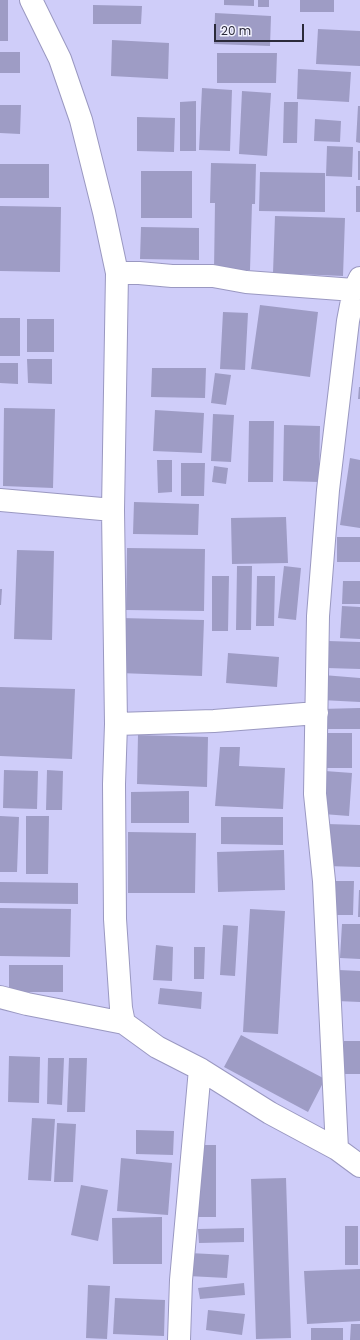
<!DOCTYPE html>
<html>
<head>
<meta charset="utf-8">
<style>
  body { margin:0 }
  #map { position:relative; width:360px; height:1340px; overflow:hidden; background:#cfcdf9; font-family:Poppins,sans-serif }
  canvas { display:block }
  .scale { position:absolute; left:214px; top:24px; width:90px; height:18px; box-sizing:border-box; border:2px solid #2b2a3a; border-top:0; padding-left:5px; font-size:12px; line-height:14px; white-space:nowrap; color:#2b2a3a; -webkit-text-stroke:3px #f2f2ff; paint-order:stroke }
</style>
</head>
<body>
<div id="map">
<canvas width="360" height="1340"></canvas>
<div class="scale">20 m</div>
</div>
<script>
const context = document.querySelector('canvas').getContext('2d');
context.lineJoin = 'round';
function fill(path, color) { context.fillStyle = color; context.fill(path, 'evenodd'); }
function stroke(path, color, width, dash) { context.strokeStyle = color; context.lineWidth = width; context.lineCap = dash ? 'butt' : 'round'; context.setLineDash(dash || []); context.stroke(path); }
fill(new Path2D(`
  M0 0H8V41H0Z
  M224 0H254V6L224 5Z
  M258 0H269V7H258Z
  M300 0H334V12H300Z
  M93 5 142 6 141 24H93Z
  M215 13 271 16 270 46 214 44Z
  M318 29 360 31V66L316 64Z
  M112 40 169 43 168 79 111 76Z
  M0 52H20V73H0Z
  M217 53H277L276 83H217Z
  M298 69 351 72 349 102 297 99Z
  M202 88 232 90 230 151 199 150Z
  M242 91 271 93 267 156 239 154Z
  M196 101V151H180V102Z
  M284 102H298L297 143H283Z
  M0 105H21L20 134 0 133Z
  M358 106H360V143L356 142Z
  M137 117 175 118 174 152 137 151Z
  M315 119 341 121 340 142 314 141Z
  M327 146 353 147 352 177 326 176Z
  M358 151H360V180H358Z
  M211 163 256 164 255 204H252L250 270H214L215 203H210Z
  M0 164H49V198H0Z
  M141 171H192V218H141Z
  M260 172 325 173V212L259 211Z
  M356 186H360V212H356Z
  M0 206 61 207 60 272 0 271Z
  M275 216 345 218 343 276 273 273Z
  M141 227 199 228V260L140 259Z
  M260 305 318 312 310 377 251 369Z
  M223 312 248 313 245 370 220 369Z
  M0 318H20V356H0Z
  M27 319H54V352H27Z
  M27 359H52V384L28 383Z
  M0 363H18V384L0 383Z
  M152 368H206L205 398 151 397Z
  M215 373 231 375 226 405 211 403Z
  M359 387H360V399H358Z
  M4 408 55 409 53 488 3 486Z
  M155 410 204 413 202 453 153 451Z
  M213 414 234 415 231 462 211 461Z
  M249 421H274L273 482H248Z
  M284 425 320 426 319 482 283 481Z
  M350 458 360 460V528L340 525Z
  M157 460H172V492L158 493Z
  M181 463H205L204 496H181Z
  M214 466 228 468 226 484 212 482Z
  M134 502 199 504 198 535 133 534Z
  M286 517 288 563 232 564 231 518Z
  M337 537H360V562H337Z
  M127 548 205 549 204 611 126 610Z
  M17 550 54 551 52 640 14 639Z
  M237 566H252L251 630H236Z
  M284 566 301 568 296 620 278 618Z
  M212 576H229L228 631H212Z
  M257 576H275L274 626H256Z
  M343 581H360V604H342Z
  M0 589H2L1 605H0Z
  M342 606 360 607V639L340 638Z
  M120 618 204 620 202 676 119 673Z
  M328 641 360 642V669L327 668Z
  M228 653 279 657 277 687 226 683Z
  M323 675 360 678V702L321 700Z
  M0 687 75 689 72 759 0 756Z
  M360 708V729H320V709Z
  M326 733H352V768H325Z
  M138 735 208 737 207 787 137 784Z
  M220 747H240L239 766 285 768 283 809 215 806Z
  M4 770 38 771 37 809 3 808Z
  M47 770 63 771 62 810H46Z
  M325 771 352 773 349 816 323 814Z
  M189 791V823H131V792Z
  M0 816 19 817 17 872H0Z
  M26 816H49L48 874H26Z
  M221 817H283V845L221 844Z
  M327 824 360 825V867L326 866Z
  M128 832 196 833 195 893H128Z
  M284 850 285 890 218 892 217 852Z
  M333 881H354L353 915H332Z
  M0 882 78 883V904L0 903Z
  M359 890H360V917H358Z
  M0 908 71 909 70 957 0 956Z
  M250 909 285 911 278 1034 243 1032Z
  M342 924H360V959L340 958Z
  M223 925 238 926 235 976 220 975Z
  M156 945 173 947 172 981 153 980Z
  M194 947H205L204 979H194Z
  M9 965H63V992H9Z
  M339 970 360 971V1002L337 1001Z
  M160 988 202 992 201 1009 158 1004Z
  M241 1035 325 1079 308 1112 224 1067Z
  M344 1041H360V1074H344Z
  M9 1056 40 1057 39 1103 8 1102Z
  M48 1058H64L62 1105 47 1104Z
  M69 1058H87L85 1112H67Z
  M32 1118 55 1119 51 1181 28 1180Z
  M57 1123 76 1124 73 1182H54Z
  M136 1130 174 1131 173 1155 136 1154Z
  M197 1145H216V1217H197Z
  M121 1158 172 1163 168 1215 117 1211Z
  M286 1178 291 1338 256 1339 251 1179Z
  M81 1185 108 1190 98 1241 71 1235Z
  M162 1217V1264H113L112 1218Z
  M345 1226H358V1265H345Z
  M244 1228V1242L199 1243 198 1229Z
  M189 1253 229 1255 227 1278 188 1276Z
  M360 1269V1321L307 1324 304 1271Z
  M244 1283 245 1295 200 1299 198 1288Z
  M88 1285 110 1286 107 1339 86 1338Z
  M115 1298 165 1300 164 1336 113 1334Z
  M208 1310 245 1314 242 1335 206 1330Z
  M351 1324H360V1340H350Z
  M311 1328H343V1340H311Z`), '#9e9cc5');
const minor = new Path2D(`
  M31 0 60 59 81 120 104 212 117 273 113 510 116 724 114 784 115 919 121 1008 124 1023 157 1047 200 1069 270 1113 337 1149 360 1166
  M117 273H139L172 276H213L246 282 354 290
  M0 500 113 510
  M116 724 214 721 317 713
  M0 997 27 1004 124 1023
  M337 1149 324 881 315 794 318 616 328 490 348 321 354 290 360 278
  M179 1340 181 1280 200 1069`);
stroke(minor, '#9a98c1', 24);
stroke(minor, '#fff', 22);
</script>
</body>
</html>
